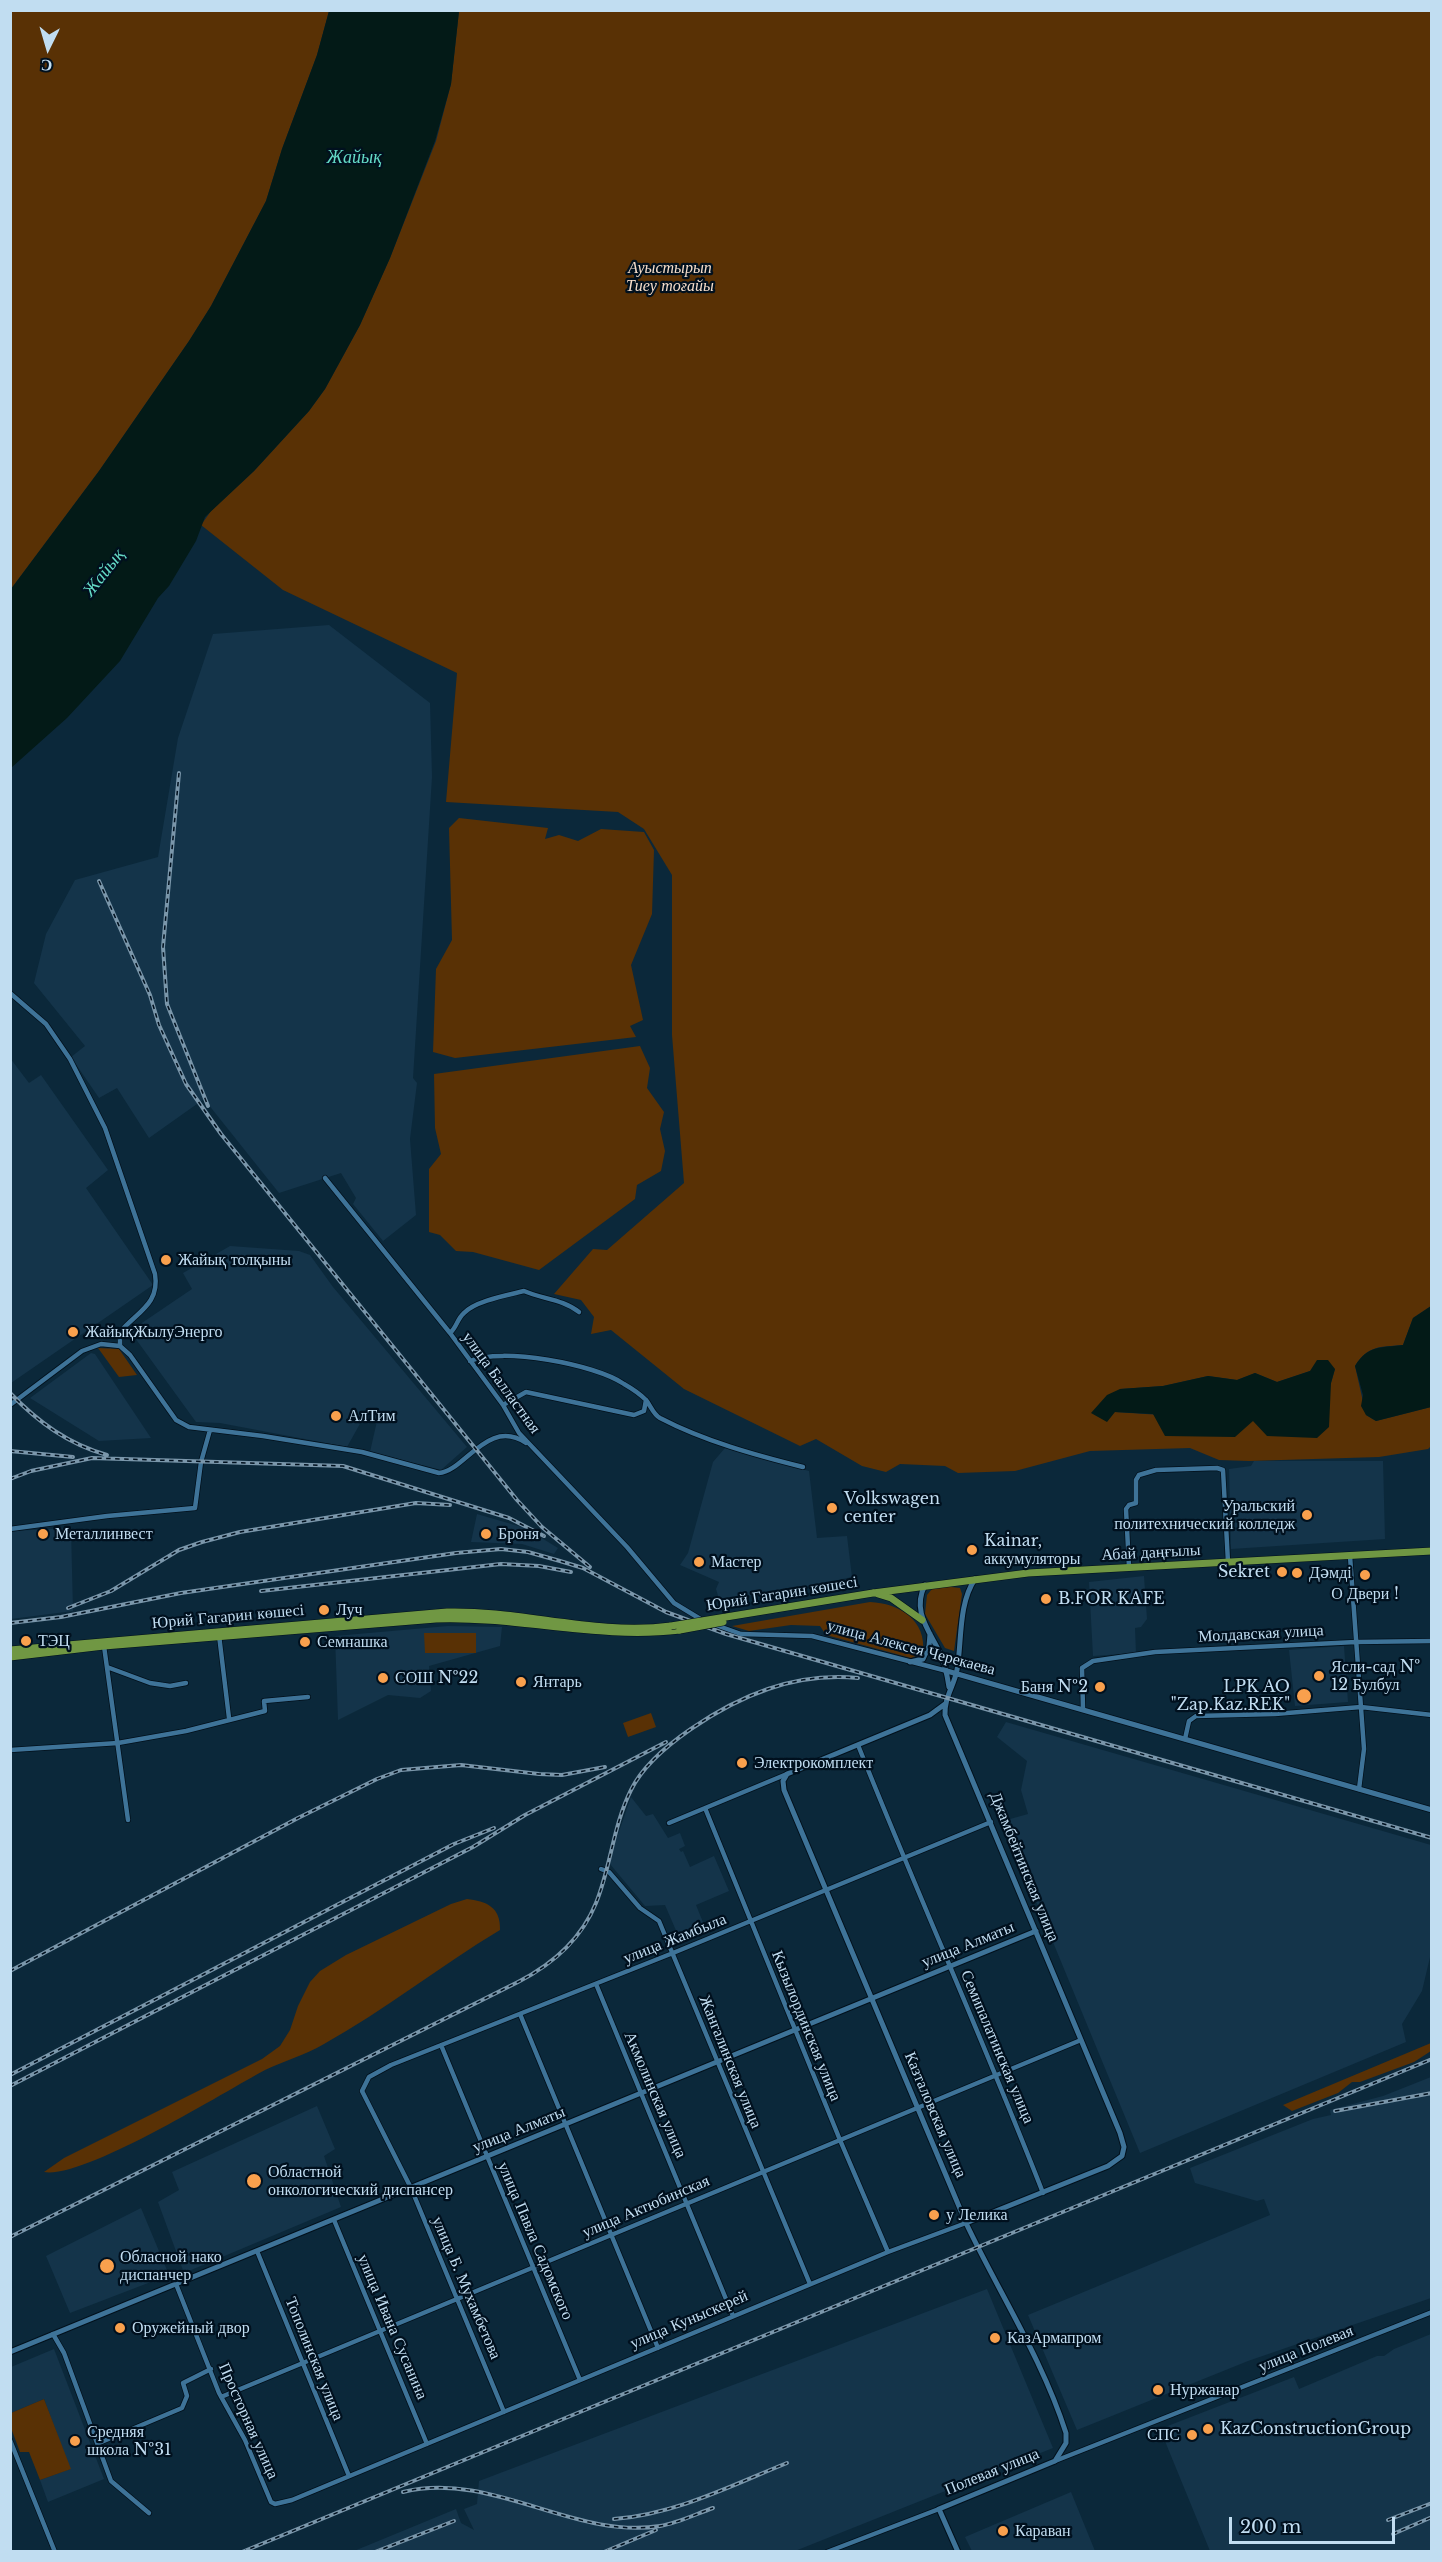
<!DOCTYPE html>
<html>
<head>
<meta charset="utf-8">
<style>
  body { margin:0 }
  #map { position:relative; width:1442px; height:2562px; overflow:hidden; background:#0b283a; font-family:"Libre Baskerville",serif }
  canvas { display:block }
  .frame { position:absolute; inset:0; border:12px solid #c1ddf1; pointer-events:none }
  .north { position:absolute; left:18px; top:18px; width:60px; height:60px; -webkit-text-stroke:4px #00101e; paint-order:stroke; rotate:185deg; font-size:16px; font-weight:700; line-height:24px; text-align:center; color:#c1ddf1 }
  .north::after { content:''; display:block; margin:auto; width:21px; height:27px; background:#c1ddf1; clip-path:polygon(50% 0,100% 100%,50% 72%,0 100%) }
  .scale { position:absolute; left:1229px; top:2517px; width:166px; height:27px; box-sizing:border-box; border:3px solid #c1ddf1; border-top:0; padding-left:8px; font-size:18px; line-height:21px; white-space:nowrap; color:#c1ddf1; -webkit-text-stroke:4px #00101e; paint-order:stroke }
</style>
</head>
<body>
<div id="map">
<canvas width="1442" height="2562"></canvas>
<div class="frame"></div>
<div class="north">С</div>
<div class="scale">200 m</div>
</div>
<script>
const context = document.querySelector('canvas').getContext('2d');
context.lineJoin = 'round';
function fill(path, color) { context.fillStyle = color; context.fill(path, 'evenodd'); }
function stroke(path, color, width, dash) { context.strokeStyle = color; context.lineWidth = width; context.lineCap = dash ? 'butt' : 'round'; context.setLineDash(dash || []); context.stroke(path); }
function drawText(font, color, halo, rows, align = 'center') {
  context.font = font + ' "Libre Baskerville",serif'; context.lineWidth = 4.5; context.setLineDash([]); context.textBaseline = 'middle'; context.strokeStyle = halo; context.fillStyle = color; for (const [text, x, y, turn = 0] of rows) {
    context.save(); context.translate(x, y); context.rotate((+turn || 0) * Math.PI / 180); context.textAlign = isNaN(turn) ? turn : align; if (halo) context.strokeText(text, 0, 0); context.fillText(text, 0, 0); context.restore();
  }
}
fill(new Path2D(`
  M329 625 430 703 432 777 413 1078 417 1083 410 1139 416 1215 383 1241 353 1204 356 1198 341 1173 279 1193 204 1099 149 1138 117 1088 99 1098 71 1057 85 1046 34 983 46 934 75 880 158 857 178 738 213 634Z
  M10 1058 29 1083 41 1075 108 1170 86 1188 153 1285 11 1383Z
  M230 1246 299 1251 310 1255 333 1287 467 1447 441 1470 370 1452 377 1421 366 1413 347 1447 220 1423 196 1422 130 1331 192 1289 183 1273Z
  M91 1353 95 1354 151 1438 99 1441 30 1398Z
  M725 1448 809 1471 817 1538 847 1536 852 1577 782 1592 719 1599 716 1589 719 1582 680 1565 688 1553 713 1462Z
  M1254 1461H1383L1385 1539 1231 1549 1229 1469 1251 1466Z
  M477 1514 525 1528 558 1548 554 1554 522 1544 471 1542Z
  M71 1528 73 1611 11 1619V1531Z
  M1144 1576 1147 1619 1141 1627 1135 1628 1136 1653 1093 1656 1089 1582Z
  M448 1626 502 1627 500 1646 429 1666 431 1691 420 1698 388 1695 338 1720 335 1636Z
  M1344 1646 1348 1702 1295 1706 1289 1650Z
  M1006 1722 1431 1845V1953L1422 1991 1402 2024 1406 2042 1140 2153 1003 1821 1028 1814 1021 1790 1027 1761 997 1737Z
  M631 1797 646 1816 653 1814 668 1838 680 1833 685 1846 679 1849 681 1852 683 1851 690 1867 714 1856 729 1891 696 1905 707 1932 681 1942 665 1905 645 1906 610 1864 613 1849Z
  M1431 2077V2298L1248 2361 1077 2430 1028 2315 1270 2215 1264 2199 1257 2201 1195 2183 1190 2168 1313 2119 1331 2115 1330 2110 1383 2096Z
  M317 2106 335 2149 324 2156 341 2207 184 2273 158 2202 179 2190 172 2172Z
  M141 2208 169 2275 70 2313 46 2256Z
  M987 2289 1053 2448 795 2551H354L456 2509 461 2523 474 2530 464 2509 477 2504 479 2481Z
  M1431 2334V2551H1210L1160 2429 1294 2377 1299 2389 1377 2356H1384L1394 2349Z
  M54 2349 104 2479 48 2502 40 2480 70 2469 44 2399 11 2413V2367Z
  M1071 2492 1095 2551H972L965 2537Z`), '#14344a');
fill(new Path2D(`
  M10 11H329L317 55 282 149 266 201 211 306 189 341 99 471 11 589Z
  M459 11H1431V1306L1413 1318 1403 1345C1380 1347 1368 1345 1355 1366L1366 1415 1376 1421 1431 1407V1446L1428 1449 1379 1457 1249 1461 1219 1460 1190 1448 1090 1451 1015 1471 958 1473 945 1466 900 1464 886 1472 862 1466 816 1439 800 1446 684 1389 611 1330 591 1334 594 1317 581 1300 554 1294 593 1249 607 1250 684 1183 672 1035V875L644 829 618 812 446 802 457 673 283 590 201 525 211 511 254 471 309 411 325 389 360 325 390 258 436 141 451 84ZM1335 1369 1331 1383 1253 1421 1115 1412 1120 1389 1163 1386 1208 1376 1237 1380 1255 1373 1277 1382 1310 1371Z
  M459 818 548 828 545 839 559 835 578 841 601 829 644 832 654 850 652 914 631 965 643 1020 630 1026 636 1037 455 1058 433 1052 436 969 452 940 449 828Z
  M640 1046 650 1068 647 1088 664 1112 660 1129 665 1151 661 1171 637 1185 635 1199 539 1270 473 1252 456 1251 440 1235 429 1232V1169L441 1154 435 1128 434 1074Z
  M98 1348 119 1349 137 1375 119 1377Z
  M942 1586 960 1588 962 1594 954 1651 945 1648 925 1614 927 1595 932 1589Z
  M870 1602C899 1603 927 1620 923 1653L911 1658 826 1635 820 1626 791 1625 749 1631 732 1626Z
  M424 1633H476V1653H425Z
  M651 1713 656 1727 628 1737 623 1723Z
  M467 1899C486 1901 501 1907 500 1930 440 1966 385 2010 324 2044 305 2055 284 2061 265 2070 222 2093 85 2179 44 2172L64 2158 262 2059 280 2046 290 2030 298 2006 310 1982 320 1971 346 1955 451 1904Z
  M1431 2043V2051L1414 2062 1360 2082H1352L1338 2093 1292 2111 1283 2105Z
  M44 2399 71 2469 40 2480 29 2452H20L11 2428V2413Z`), '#593105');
fill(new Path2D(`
  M329 11H459L451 84 435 141 390 258 360 325 325 389 309 411 254 471 205 517 196 541 169 586 158 598 120 661 67 718 11 768V589L99 471 189 341 211 306 266 201 282 149 317 55Z
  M1431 1306V1407L1376 1421 1366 1415 1361 1406 1363 1395 1355 1366C1368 1345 1380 1348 1403 1345L1413 1318Z
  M1317 1360H1328L1335 1369 1331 1383 1329 1427 1317 1438 1267 1436 1253 1421 1235 1437 1165 1436 1153 1414 1115 1412 1107 1422 1091 1413 1107 1395 1120 1389 1163 1386 1208 1376 1237 1380 1255 1373 1277 1382 1310 1371Z`), '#031a17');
const minor = new Path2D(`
  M10 993 46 1024 70 1059 105 1128 155 1274C160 1304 137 1312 120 1332V1346
  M325 1178 450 1333 503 1405 519 1433 627 1547 674 1603 702 1620
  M450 1333C457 1327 457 1319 464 1313 475 1301 508 1295 524 1291 542 1299 563 1299 579 1312
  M470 1361C501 1347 595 1364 624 1384 631 1388 640 1394 646 1400 651 1406 653 1414 660 1418 704 1441 755 1455 803 1467
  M10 1405 82 1351 101 1344 120 1346 130 1355 176 1420 189 1427 263 1436 362 1452 439 1473C464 1472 488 1417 526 1443
  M503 1405 526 1392 634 1415 644 1411 646 1400
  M10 1529 107 1516 195 1508 201 1462 210 1430
  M1350 1556 1364 1749 1359 1789
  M1129 1567 1126 1509 1129 1505 1136 1503V1480L1139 1475 1156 1470 1217 1468 1223 1470 1228 1562
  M713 1624 741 1634 812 1636 947 1671
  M219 1635 229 1718
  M104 1646 128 1820
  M107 1667 150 1683 170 1686 186 1683
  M1083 1709 1082 1668 1093 1661 1155 1652 1356 1642 1432 1641
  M1185 1739 1189 1721 1196 1716 1275 1714 1361 1707 1432 1715
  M858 1745C918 1895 984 2042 1043 2193
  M10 1750 118 1743 186 1731 265 1711 264 1701 308 1697
  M705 1808 840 2140 888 2252
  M669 1823 787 1774
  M601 1869 609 1872 640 1908 659 1921 810 2284
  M596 1984 733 2316
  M520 2014 658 2348
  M441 2045 580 2380
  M334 2220 427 2444
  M257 2251 349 2476
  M176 2284 219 2393 245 2440 271 2502 275 2504 292 2500 888 2252 966 2223
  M53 2334 64 2353 111 2481 149 2513
  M221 2397 1081 2040
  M504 2412 411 2188 362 2091 369 2077 391 2065 673 1953 991 1822
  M10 2440 55 2552
  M99 2443 182 2408 187 2396 183 2383 211 2369
  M1055 2461 1432 2312
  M827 2552 939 2509`);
const tertiary = new Path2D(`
  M925 1585C912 1610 928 1629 939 1651 945 1663 947 1674 949 1687
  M910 1662 923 1659 929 1646 930 1634
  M947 1671 1432 1810
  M945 1704 930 1715 787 1774 783 1781 784 1790 966 2223C999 2293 1042 2358 1066 2433V2443L1055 2461 939 2509 958 2552
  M966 2223 1108 2166 1122 2156 1124 2147 1120 2133 945 1715C944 1698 954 1686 957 1670 962 1642 958 1604 975 1579
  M10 2352 1036 1931`);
const primary = new Path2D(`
  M873 1593 1028 1573 1432 1551
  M878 1594 891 1598 922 1620
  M10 1650 447 1612C521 1610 596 1636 671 1626
  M10 1657 104 1646 436 1619C518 1616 599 1640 680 1630`);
stroke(minor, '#02101b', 6);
stroke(tertiary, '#02101b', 7);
stroke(primary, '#02101b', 8);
stroke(minor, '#3e7398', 4.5);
stroke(tertiary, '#3e7398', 5);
stroke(primary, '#709743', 7);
const rail = new Path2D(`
  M179 773 163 947 167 1004 208 1106
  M99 881 150 995 159 1025 186 1084 221 1134 517 1500 542 1527 590 1567
  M10 1393C38 1422 68 1444 107 1455
  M10 1451 73 1457
  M10 1479 31 1471 92 1458 343 1466 509 1518 544 1536
  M261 1591 501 1564 539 1566 571 1572
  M68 1608 111 1591 179 1550 202 1542 240 1532 416 1503 450 1505
  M10 1623 61 1617 181 1593 456 1553 501 1549 528 1552 560 1561 583 1568 666 1612 726 1634 1432 1838
  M10 1971 298 1818 377 1779 401 1770 461 1765 539 1774 562 1775 605 1767
  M10 2075 454 1844 494 1828
  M10 2086 473 1847 525 1815 666 1742
  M1335 2111 1432 2093
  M10 2237 518 1982C553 1964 581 1940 596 1903 611 1866 613 1826 631 1790 652 1747 724 1704 768 1689 797 1679 827 1675 858 1678
  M403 2492C491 2470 574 2540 660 2526 678 2523 696 2514 713 2508
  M614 2519C676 2514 730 2486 787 2463
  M1388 2520 1432 2503
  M1393 2534 1432 2517
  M242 2552 1432 2059
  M375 2552 454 2521
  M604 2552 656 2530`);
stroke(rail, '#7a96aa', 4);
stroke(rail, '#00101e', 1.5, [4.5]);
const primaryBridge = new Path2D(`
  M671 1626 873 1593
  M680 1630 723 1622`);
stroke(primaryBridge, '#02101b', 8, []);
stroke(primaryBridge, '#709743', 7);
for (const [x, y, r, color] of [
  [166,1260,6,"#f9a04d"],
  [73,1332,6,"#f9a04d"],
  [336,1416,6,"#f9a04d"],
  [832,1508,6,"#f9a04d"],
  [1307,1515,6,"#f9a04d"],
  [43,1534,6,"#f9a04d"],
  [486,1534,6,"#f9a04d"],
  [972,1550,6,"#f9a04d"],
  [699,1562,6,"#f9a04d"],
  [1282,1572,6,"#f9a04d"],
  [1297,1573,6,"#f9a04d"],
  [1365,1575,6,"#f9a04d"],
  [1046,1599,6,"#f9a04d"],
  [324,1610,6,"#f9a04d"],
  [26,1641,6,"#f9a04d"],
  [305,1642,6,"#f9a04d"],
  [1319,1676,6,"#f9a04d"],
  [383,1678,6,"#f9a04d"],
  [521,1682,6,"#f9a04d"],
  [1100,1687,6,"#f9a04d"],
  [1304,1696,8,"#f9a04d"],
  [742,1763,6,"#f9a04d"],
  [254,2181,8,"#f9a04d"],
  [934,2215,6,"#f9a04d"],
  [107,2266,8,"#f9a04d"],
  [120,2328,6,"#f9a04d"],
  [995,2338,6,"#f9a04d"],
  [1158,2390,6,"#f9a04d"],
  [1208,2429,6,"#f9a04d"],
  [1192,2435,6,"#f9a04d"],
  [75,2441,6,"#f9a04d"],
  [1003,2531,6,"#f9a04d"]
]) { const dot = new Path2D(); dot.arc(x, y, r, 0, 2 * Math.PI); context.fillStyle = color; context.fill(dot); stroke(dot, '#00101e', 2); }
drawText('italic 16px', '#f5ddca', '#00101e', [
  ["Ауыстырып",670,268],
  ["Тиеу тоғайы",670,286]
]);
drawText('16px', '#c1ddf1', '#00101e', [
  ["Жайық толқыны",178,1260],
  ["ЖайықЖылуЭнерго",85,1332],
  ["АлТим",348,1416],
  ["Volkswagen",844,1499],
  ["center",844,1517],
  ["Уральский",1295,1506,"right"],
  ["политехнический колледж",1295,1524,"right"],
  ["Металлинвест",55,1534],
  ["Броня",498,1534],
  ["Kainar,",984,1541],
  ["аккумуляторы",984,1559],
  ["Мастер",711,1562],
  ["Sekret",1270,1572,"right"],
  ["Дəмді",1309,1573],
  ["О Двери !",1365,1594,"center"],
  ["B.FOR KAFE",1058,1599],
  ["Луч",336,1610],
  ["ТЭЦ",38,1641],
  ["Семнашка",317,1642],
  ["Ясли-сад №",1331,1667],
  ["12 Булбул",1331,1685],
  ["СОШ №22",395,1678],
  ["Янтарь",533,1682],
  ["Баня №2",1088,1687,"right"],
  ["LPK AO",1290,1687,"right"],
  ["\"Zap.Kaz.REK\"",1290,1705,"right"],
  ["Электрокомплект",754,1763],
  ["Областной",268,2172],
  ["онкологический диспансер",268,2190],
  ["у Лелика",946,2215],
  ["Обласной нако",120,2257],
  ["диспанчер",120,2275],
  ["Оружейный двор",132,2328],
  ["КазАрмапром",1007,2338],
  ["Нуржанар",1170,2390],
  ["KazConstructionGroup",1220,2429],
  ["Средняя",87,2432],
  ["школа №31",87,2450],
  ["СПС",1180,2435,"right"],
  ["Караван",1015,2531]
], 'left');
drawText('16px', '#c1ddf1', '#00101e', [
  ["улица Балластная",501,1383,54],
  ["Абай даңғылы",1151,1553,-3],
  ["Юрий Гагарин көшесі",782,1594,-9],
  ["Юрий Гагарин көшесі",228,1617,-5],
  ["Молдавская улица",1261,1634,-3],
  ["улица Алексея Черекаева",911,1648,15],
  ["Джамбейтинская улица",1024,1867,68],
  ["улица Жамбыла",675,1939,-22],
  ["улица Алматы",968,1945,-22],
  ["Кызылординская улица",806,2026,68],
  ["Семипалатинская улица",997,2047,67],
  ["Жангалинская улица",730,2062,68],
  ["Акмолинская улица",655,2095,67],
  ["Казталовская улица",935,2115,67],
  ["улица Алматы",519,2130,-22],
  ["улица Актюбинская",646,2207,-23],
  ["улица Павла Садомского",535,2241,67],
  ["улица Б. Мухамбетова",466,2288,67],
  ["улица Куныскерей",689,2320,-23],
  ["улица Ивана Сусанина",392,2327,67],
  ["улица Полевая",1306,2349,-22],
  ["Тополинская улица",314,2359,68],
  ["Просторная улица",248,2421,66],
  ["Полевая улица",992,2472,-22]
]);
drawText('italic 18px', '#64dbc7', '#00101e', [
  ["Жайық",354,158],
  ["Жайық",104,573,-52]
]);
</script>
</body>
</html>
